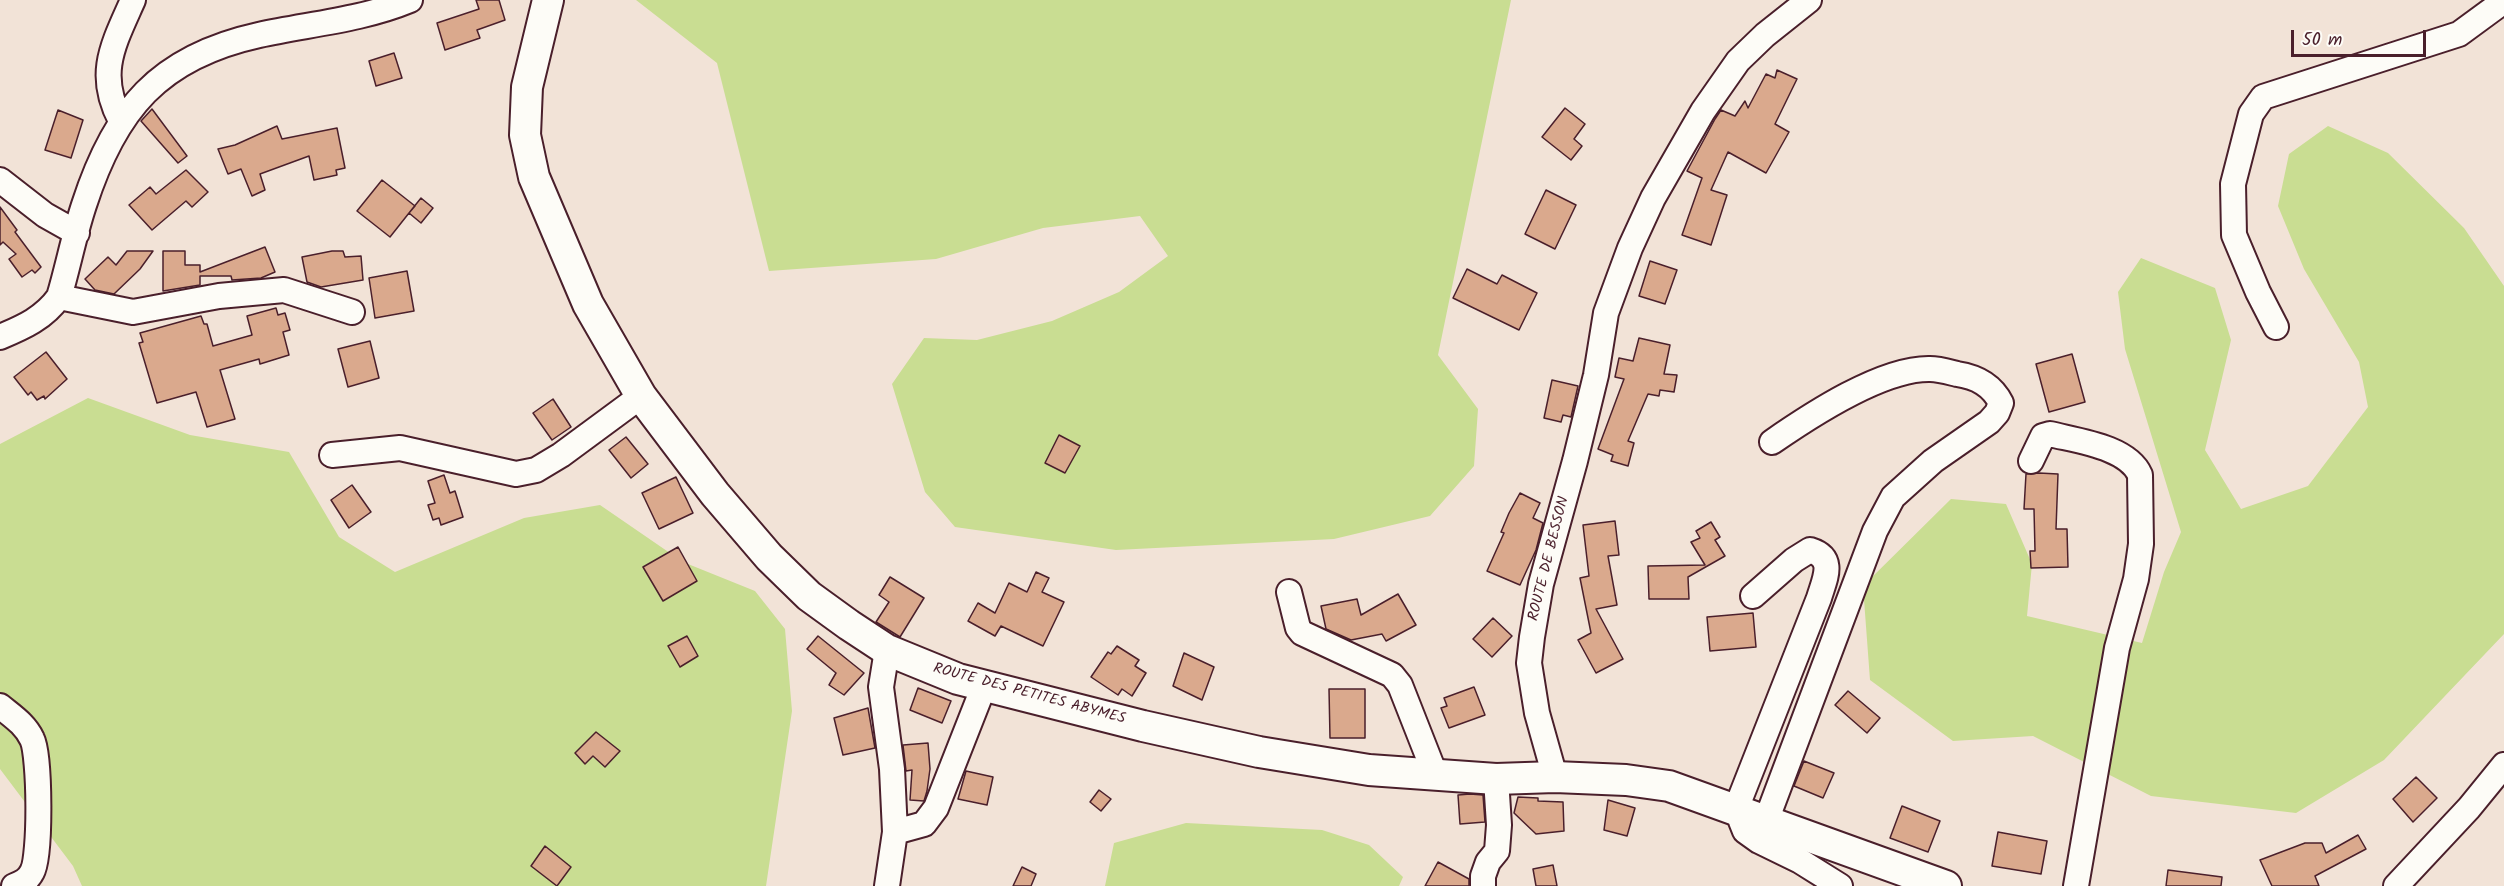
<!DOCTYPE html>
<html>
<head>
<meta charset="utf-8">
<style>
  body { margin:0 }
  #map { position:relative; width:2504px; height:886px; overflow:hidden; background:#f2e3d7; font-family:Kalam,sans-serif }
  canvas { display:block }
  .scale { position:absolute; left:2291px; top:30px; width:135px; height:27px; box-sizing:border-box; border:3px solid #4a1f2b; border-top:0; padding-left:8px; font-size:18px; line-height:21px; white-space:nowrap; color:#4a1f2b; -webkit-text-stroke:4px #fdfcf7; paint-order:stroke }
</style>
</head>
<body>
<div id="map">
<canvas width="2504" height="886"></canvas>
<div class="scale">50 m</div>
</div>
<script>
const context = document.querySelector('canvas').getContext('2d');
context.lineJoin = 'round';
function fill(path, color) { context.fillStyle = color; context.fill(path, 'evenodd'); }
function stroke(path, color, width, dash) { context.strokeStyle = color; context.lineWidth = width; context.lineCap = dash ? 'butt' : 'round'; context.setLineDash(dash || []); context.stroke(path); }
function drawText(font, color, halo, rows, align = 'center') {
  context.font = font + ' Kalam,sans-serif'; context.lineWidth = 5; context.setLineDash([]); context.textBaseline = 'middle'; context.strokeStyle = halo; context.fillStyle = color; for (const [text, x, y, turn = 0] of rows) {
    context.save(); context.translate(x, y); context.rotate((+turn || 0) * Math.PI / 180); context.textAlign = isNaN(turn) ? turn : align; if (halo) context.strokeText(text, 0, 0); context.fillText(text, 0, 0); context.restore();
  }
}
fill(new Path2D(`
  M636 0H1511L1438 355 1478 409 1474 466 1430 516 1334 539 1116 550 955 527 925 492 892 384 924 338 977 340 1052 321 1119 292 1168 256 1140 216 1043 228 936 259 769 271 717 63Z
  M2328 126 2388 153 2464 228 2504 286V634L2384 760 2296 813 2151 796 2033 736 1953 741 1870 680 1863 586 1951 499 2006 504 2032 564 2027 616 2142 643 2164 572 2181 532 2125 349 2118 292 2141 258 2215 288 2231 340 2205 450 2241 509 2308 486 2368 407 2359 362 2304 269 2278 206 2289 154Z
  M88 398 190 435 289 452 339 537 395 572 524 518 600 505 683 562 755 591 785 629 792 711 766 886H82L73 866 0 769V444Z
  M1186 823 1322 830 1369 845 1403 877 1399 886H1105L1114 843Z`), '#c9dd92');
const building = new Path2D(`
  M476 0H499L505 20 477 30 480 38 445 50 437 23 479 9Z
  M394 53 402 78 376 86 369 61Z
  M1777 70 1797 79 1775 124 1789 132 1766 173 1728 152 1711 190 1727 195 1711 245 1682 235 1702 178 1687 171 1715 119 1721 110 1735 116 1745 101 1748 108 1766 74 1775 78Z
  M1565 108 1585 124 1574 139 1582 146 1571 160 1542 137Z
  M152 109 187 156 178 163 141 121Z
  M58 110 83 120 71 158 45 150Z
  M277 126 282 139 337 128 345 168 336 170 337 175 314 180 309 156 260 174 265 190 252 196 241 169 228 174 218 149 235 145Z
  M186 170 208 192 192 207 186 201 152 230 129 205 150 187 156 194Z
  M382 180 415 206 409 213 421 198 433 208 421 223 409 213 390 237 357 211Z
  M1546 190 1576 205 1555 249 1525 234Z
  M0 207 17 230 15 232 41 267 35 273 32 270 22 277 9 259 16 254 3 242 0 245Z
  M265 247 275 272 261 278 232 280 231 276H200V285L163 291V251H185V265H200V272Z
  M127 251H153L140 269 114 294 95 290 85 279 108 257 116 265Z
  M332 251H343L345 257 361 256 363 280 321 287 307 282 302 257Z
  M1650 261 1677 270 1665 304 1639 296Z
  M1467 269 1497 284 1502 275 1537 293 1519 330 1453 298Z
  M407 271 414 311 375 318 369 278Z
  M276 308 278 315 285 313 290 330 283 332 289 355 260 364 259 359 220 370 235 419 207 427 196 392 157 403 139 343 143 342 140 333 201 316 204 324H207L213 346 252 335 247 316Z
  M1639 338 1670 345 1664 374 1677 375 1674 392 1660 390 1659 396 1648 394 1628 441 1634 443 1628 466 1611 461 1613 455 1598 449 1624 379 1615 377 1619 358 1633 361Z
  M370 341 379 378 348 387 338 349Z
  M46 352 67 379 45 399 44 396 37 400 31 392 28 395 14 377Z
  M2072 354 2085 402 2049 412 2036 364Z
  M1552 380 1578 386 1571 417 1563 415 1561 422 1544 418Z
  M553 399 571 427 552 440 533 413Z
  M1059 435 1080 446 1065 473 1045 463Z
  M626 437 648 464 631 478 609 450Z
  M2039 473 2058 474 2056 529H2067L2068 567 2031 568 2030 551H2035L2034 509H2024L2026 474Z
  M444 475 450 493 455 491 463 517 441 525 439 518 433 520 428 505 435 503 428 481Z
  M676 477 693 513 659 529 642 493Z
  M352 485 371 512 349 528 331 500Z
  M1520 493 1540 503 1533 518 1543 523 1536 550 1520 585 1487 571 1504 533 1501 532 1509 513Z
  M1615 521 1619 555 1608 556 1617 605 1596 609 1623 659 1596 673 1578 640 1591 633 1580 578 1589 576 1583 525Z
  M1711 522 1720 537 1715 540 1725 556 1688 577 1689 599H1649L1648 566 1705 565 1691 542 1700 538 1696 531Z
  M678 547 697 581 663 601 643 567Z
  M1036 572 1049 578 1042 592 1064 602 1043 646 1001 626 995 636 968 621 978 603 995 613 1009 583 1027 592Z
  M890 577 924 598 900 637 876 622 889 602 879 595Z
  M1398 594 1416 625 1386 641 1382 634 1351 640 1326 629 1321 606 1357 599 1361 615Z
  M1753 613 1756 647 1710 651 1707 617Z
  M1493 618 1512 636 1492 657 1473 639Z
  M687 636 698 656 680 667 668 646Z
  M818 636 864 673 844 695 829 685 836 673 807 649Z
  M1117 646 1139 660 1135 666 1146 673 1132 696 1122 689 1118 695 1091 677 1108 652 1111 654Z
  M1184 653 1214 667 1202 700 1173 686Z
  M1474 687 1485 715 1449 728 1441 708 1447 706 1444 698Z
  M918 688 951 701 942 723 910 710Z
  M1329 689H1365V738H1330Z
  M1848 691 1880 718 1867 733 1835 705Z
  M868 708 875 748 843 755 834 718Z
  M596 732 620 751 605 767 593 756 585 764 575 753Z
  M928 743 930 769 927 791 924 801 910 800 912 770 906 771 903 745Z
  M1804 761 1834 773 1823 798 1794 786Z
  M966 771 993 777 987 805 958 799Z
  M2416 777 2437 798 2413 822 2393 799Z
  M1099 790 1111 799 1101 811 1090 802Z
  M1470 794 1483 795 1485 822 1460 824 1458 795Z
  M1518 797 1538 798V801L1563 802 1564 831 1536 834 1514 813Z
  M1608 800 1635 808 1627 836 1604 830Z
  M1902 806 1940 821 1928 852 1890 838Z
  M1998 832 2047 841 2041 874 1992 866Z
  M2358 835 2366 849 2315 876 2319 886H2272L2260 860 2305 843H2322L2326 853Z
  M545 846 571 867 557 886 531 866Z
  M1438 862 1469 879V886H1425Z
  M1553 865 1557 886H1536L1533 869Z
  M1022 867 1036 874 1031 886H1013Z
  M2168 870 2222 877 2221 886H2166Z`);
fill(building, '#daa98d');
stroke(building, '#4a1f2b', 1.5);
const minor = new Path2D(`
  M121 121C96 74 113 45 133 0
  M0 180 45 215 77 233
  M59 297 133 312 219 296 284 290 352 312
  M2276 327 2258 292 2234 235 2233 184 2251 114 2263 97 2459 34 2504 1
  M0 337C24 327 44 318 59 297 68 267 74 235 84 205 115 109 159 57 259 35 309 24 362 20 410 0
  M332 455 400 448 516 474 536 470 561 455 641 396
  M2031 461 2043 436 2050 434C2078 441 2128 447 2140 475L2141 544 2136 579 2117 648 2076 886
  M1289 592 1298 628 1302 633 1392 675 1400 685 1435 774
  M0 706C12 716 25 724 32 739 40 755 41 857 32 872 28 880 22 883 14 886
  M1555 777 1537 713 1529 663 1532 637 1541 584 1575 461 1596 375 1606 313 1630 248 1653 198 1703 111 1738 61 1765 35 1809 0
  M1736 809 1819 598C1825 578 1836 558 1810 550L1794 560 1753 596
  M1747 813 1741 821 1745 831 1759 841 1800 861 1840 886
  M1766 821 1875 531 1893 497 1933 461 1989 422 1997 413 2001 403C1992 385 1977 377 1957 374 1949 372 1939 369 1930 369 1882 368 1811 415 1772 442
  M895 832 924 824 936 808 984 686
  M887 886 895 832 892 769 881 687 887 650
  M1483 886V876L1488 862 1497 851 1499 825 1496 779
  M2396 886 2469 808 2504 765`);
const major = new Path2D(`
  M548 0 527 87 525 135 534 177 588 304 641 396 715 494 769 557 809 596 849 625 887 650 958 679 1143 726 1259 752 1369 770 1496 779 1555 777 1626 780 1669 786 1946 886`);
stroke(minor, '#4a1f2b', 28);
stroke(major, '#4a1f2b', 34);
stroke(minor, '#fdfcf7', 24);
stroke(major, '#fdfcf7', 30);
drawText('15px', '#4a1f2b', '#fdfcf7', [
  ["ROUTE DE BESSON",1550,559,-76],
  ["ROUTE DES PETITES ABYMES",1029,695,15]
]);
</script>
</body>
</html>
